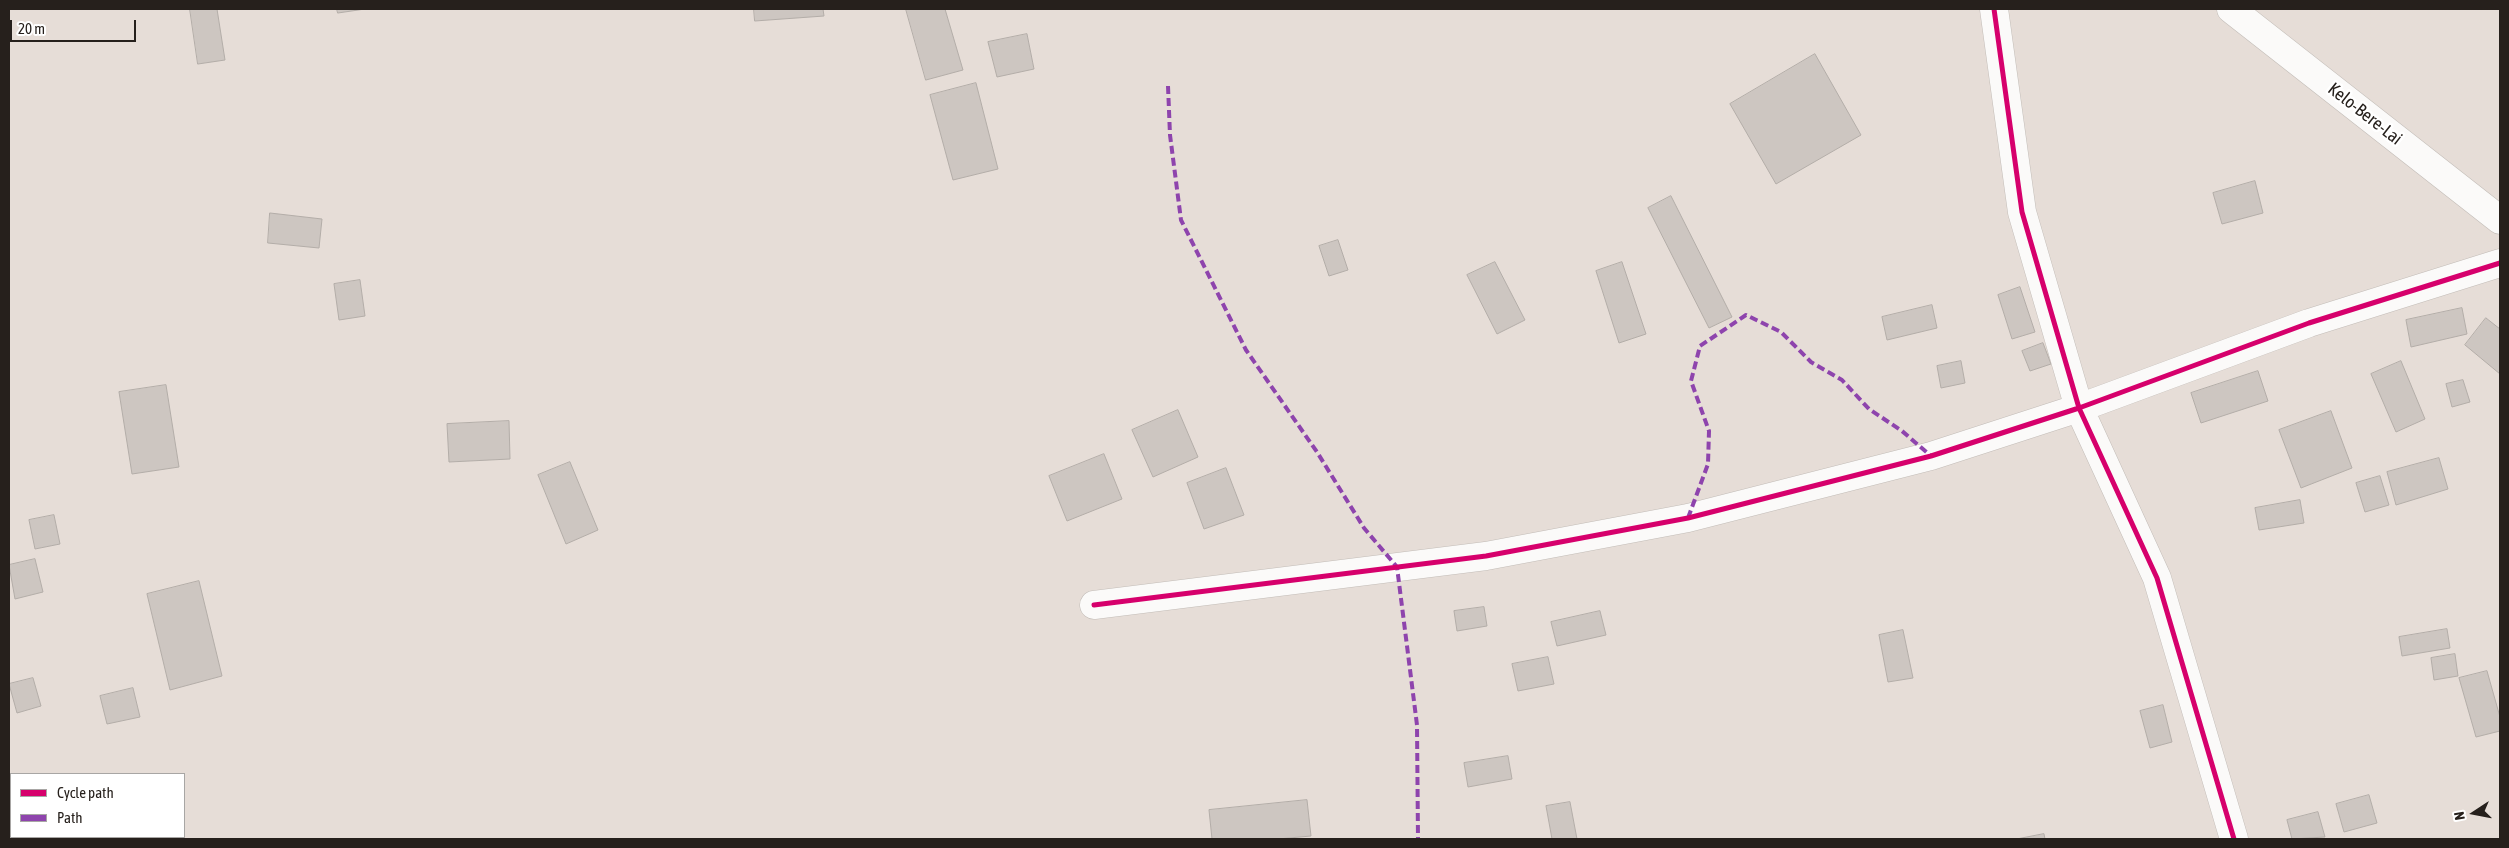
<!DOCTYPE html>
<html>
<head>
<meta charset="utf-8">
<style>
  body { margin:0 }
  #map { position:relative; width:2509px; height:848px; overflow:hidden; background:#e6ddd7; font-family:"Asap Condensed",sans-serif }
  canvas { display:block }
  .frame { position:absolute; inset:0; border:10px solid #26201c; pointer-events:none }
  .legend { position:absolute; left:10px; top:773px; width:175px; height:65px; box-sizing:border-box; background:#fff; border:1px solid #a8a6a4; margin:0; padding:6px 9px; list-style:none; font-size:15px; color:#26201c }
  .legend li { display:flex; align-items:center; gap:10px; height:25px }
  .legend b { width:25px; border:1px solid #a8a6a4 }
  .north { position:absolute; left:2449px; top:788px; width:50px; height:50px; -webkit-text-stroke:4px #fff; paint-order:stroke; rotate:259deg; font-size:14px; font-weight:700; line-height:20px; text-align:center; color:#26201c }
  .north::after { content:''; display:block; margin:auto; width:18px; height:22px; background:#26201c; clip-path:polygon(50% 0,100% 100%,50% 72%,0 100%) }
  .scale { position:absolute; left:10px; top:20px; width:126px; height:22px; box-sizing:border-box; border:2px solid #26201c; border-top:0; padding-left:6px; font-size:15px; line-height:18px; white-space:nowrap; color:#26201c; -webkit-text-stroke:4px #fff; paint-order:stroke }
</style>
</head>
<body>
<div id="map">
<canvas width="2509" height="848"></canvas>
<div class="frame"></div>
<ul class="legend">
<li><b style="height:6px;background:#d6006c"></b>Cycle path</li>
<li><b style="height:6px;background:#8e44ad"></b>Path</li>
</ul>
<div class="north">N</div>
<div class="scale">20 m</div>
</div>
<script>
const context = document.querySelector('canvas').getContext('2d');
context.lineJoin = 'round';
function fill(path, color) { context.fillStyle = color; context.fill(path, 'evenodd'); }
function stroke(path, color, width, dash) { context.strokeStyle = color; context.lineWidth = width; context.lineCap = dash ? 'butt' : 'round'; context.setLineDash(dash || []); context.stroke(path); }
function drawText(font, color, halo, rows, align = 'center') {
  context.font = font + ' "Asap Condensed",sans-serif'; context.lineWidth = 5; context.setLineDash([]); context.textBaseline = 'middle'; context.strokeStyle = halo; context.fillStyle = color; for (const [text, x, y, turn = 0] of rows) {
    context.save(); context.translate(x, y); context.rotate((+turn || 0) * Math.PI / 180); context.textAlign = isNaN(turn) ? turn : align; if (halo) context.strokeText(text, 0, 0); context.fillText(text, 0, 0); context.restore();
  }
}
const building = new Path2D(`
  M190 9H217L225 60 198 64Z
  M337 9H365L338 13Z
  M754 9H823L824 16 755 21Z
  M906 9H945L963 70 926 80Z
  M1027 34 1034 69 997 77 988 42Z
  M1815 54 1861 135 1776 184 1730 104Z
  M976 83 998 169 953 180 930 95Z
  M2255 181 2263 213 2222 224 2213 193Z
  M1671 196 1732 317 1709 328 1648 208Z
  M270 213 322 219 319 248 268 243Z
  M1338 240 1348 270 1329 276 1319 246Z
  M1495 262 1525 320 1497 334 1467 275Z
  M1622 262 1646 334 1619 343 1596 271Z
  M360 280 365 316 339 320 334 284Z
  M2020 287 2035 332 2012 339 1998 295Z
  M1932 305 1937 328 1887 340 1882 317Z
  M2462 308 2467 334 2411 347 2406 320Z
  M2486 318 2500 329V374L2465 345Z
  M2043 343 2051 364 2030 371 2022 351Z
  M1961 361 1965 383 1941 388 1937 366Z
  M2401 361 2425 419 2396 432 2371 374Z
  M2258 371 2268 401 2201 423 2191 393Z
  M2463 380 2470 402 2452 407 2446 384Z
  M166 385 179 467 132 474 119 392Z
  M1178 410 1198 457 1153 477 1132 430Z
  M2331 411 2352 468 2301 488 2279 430Z
  M509 421 510 459 449 462 447 424Z
  M1104 454 1122 499 1067 521 1049 476Z
  M2439 458 2448 489 2396 505 2387 472Z
  M570 462 598 530 566 544 538 475Z
  M1226 468 1244 515 1204 529 1187 483Z
  M2380 476 2389 505 2365 512 2356 483Z
  M2300 500 2304 523 2259 530 2255 508Z
  M54 515 60 544 35 549 29 520Z
  M35 559 43 592 15 599 9 565Z
  M199 581 222 676 170 690 147 594Z
  M1484 607 1487 626 1457 631 1454 611Z
  M1600 611 1606 635 1557 646 1551 622Z
  M2447 629 2450 648 2402 656 2399 637Z
  M1903 630 1913 678 1888 682 1879 635Z
  M2455 654 2458 676 2434 680 2431 658Z
  M1548 657 1554 684 1518 691 1512 664Z
  M2487 671 2500 717V731L2476 737 2459 678Z
  M33 678 41 706 17 713 9 684Z
  M133 688 140 717 107 724 100 696Z
  M2163 705 2172 742 2150 748 2140 711Z
  M1508 756 1512 779 1468 787 1464 763Z
  M2369 795 2377 823 2344 832 2336 804Z
  M1307 800 1311 836 1278 839H1212L1209 810Z
  M1570 802 1577 839H1552L1546 806Z
  M2318 812 2325 837 2292 839 2287 820Z
  M2044 834 2045 839H2017Z`);
fill(building, '#cdc6c1');
stroke(building, '#b3ada8', 1);
const street = new Path2D(`
  M1994 9 2022 212 2079 408 2157 578 2234 839
  M1094 605 1486 556 1688 518 1931 456 2079 408 2309 323 2500 263`);
const secondary = new Path2D(`
  M2231 9 2500 220`);
stroke(street, '#c2bcb7', 29);
stroke(secondary, '#c2bcb7', 29);
stroke(street, '#fbfaf9', 28);
stroke(secondary, '#fbfaf9', 28);
stroke(new Path2D(`
  M1168 86 1170 135 1181 220 1246 350 1317 452 1364 528 1397 567 1417 725 1418 839
  M1688 518 1708 464 1709 431 1691 381 1700 346 1746 315 1781 332 1811 362 1842 380 1869 409 1902 431 1931 456`), '#8e44ad', 4, [8, 4]);
stroke(new Path2D(`
  M1994 9 2022 212 2079 408 2157 578 2234 839
  M1094 605 1486 556 1688 518 1931 456 2079 408 2309 323 2500 263`), '#d6006c', 5);
drawText('18px', '#26201c', '#fff', [
  ["Kelo-Bere-Lai",2365,114,38]
]);
</script>
</body>
</html>
